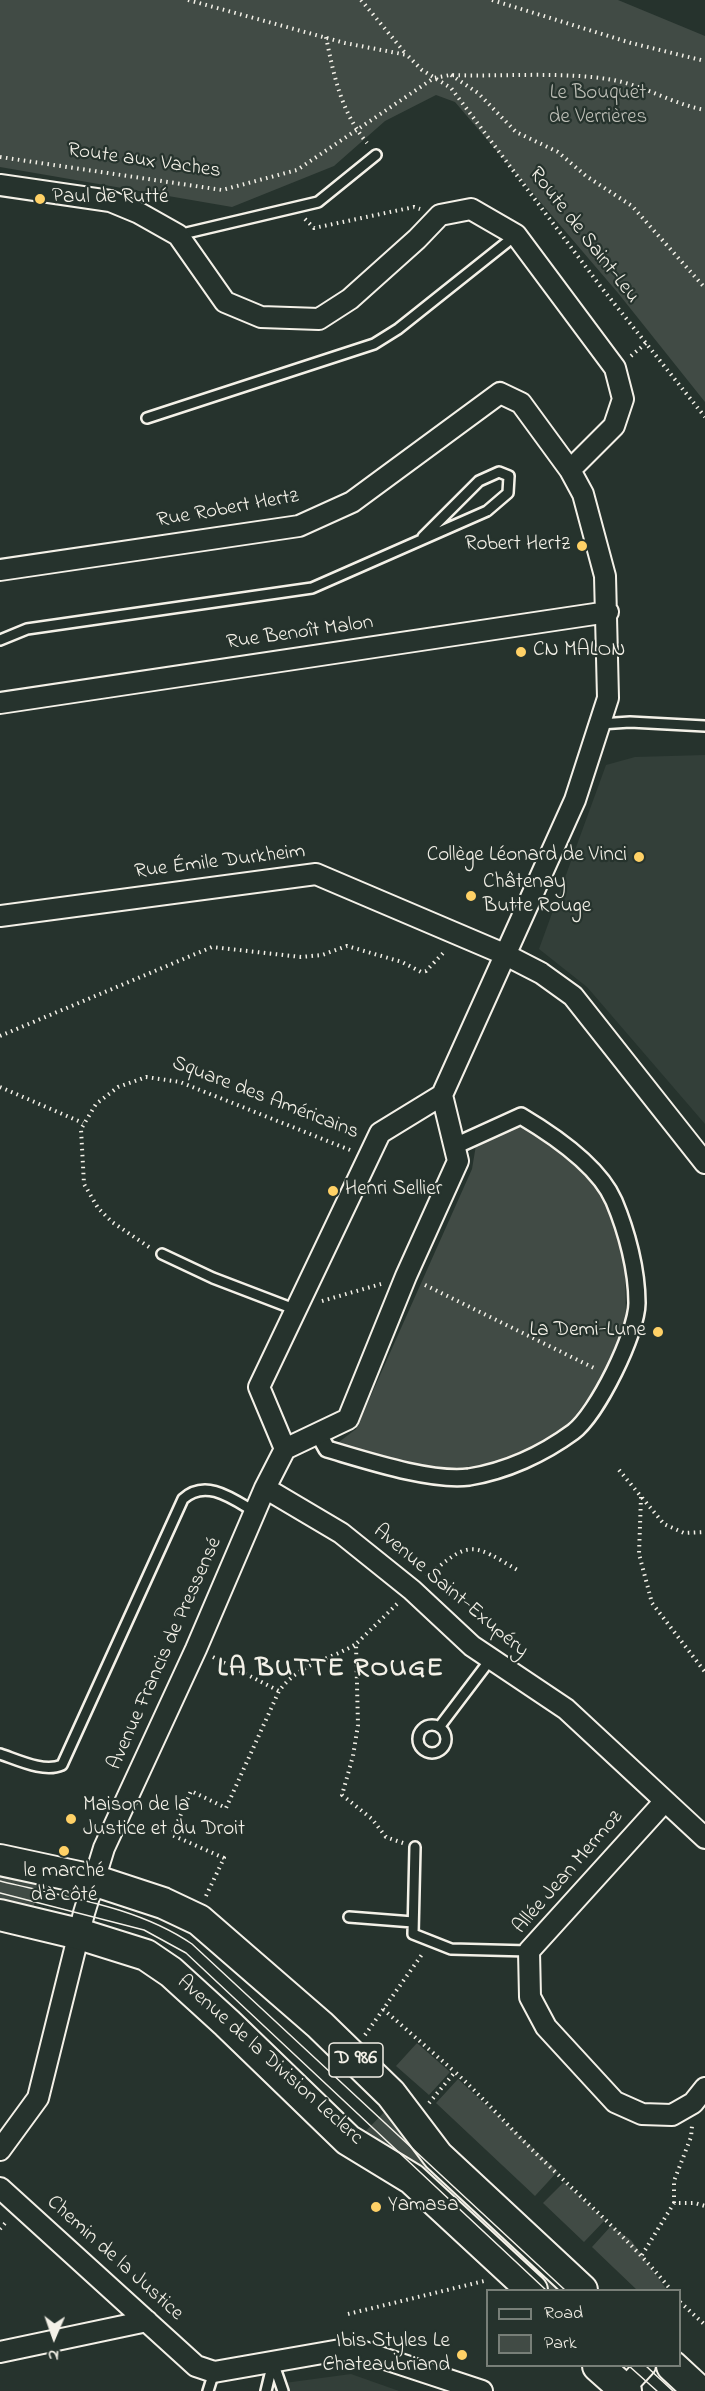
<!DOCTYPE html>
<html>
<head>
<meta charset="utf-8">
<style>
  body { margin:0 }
  #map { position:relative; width:705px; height:2391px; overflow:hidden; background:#26332d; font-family:"Indie Flower",sans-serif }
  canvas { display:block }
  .legend { position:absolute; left:486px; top:2289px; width:195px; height:78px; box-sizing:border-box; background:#26332d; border:2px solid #787f78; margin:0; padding:8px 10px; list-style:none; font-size:18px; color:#f4f1e8 }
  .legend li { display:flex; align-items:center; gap:12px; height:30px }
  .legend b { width:30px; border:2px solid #787f78 }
  .north { position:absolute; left:24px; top:2307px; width:60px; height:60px; -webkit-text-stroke:4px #26332d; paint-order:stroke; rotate:182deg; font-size:16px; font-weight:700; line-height:24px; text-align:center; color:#f4f1e8 }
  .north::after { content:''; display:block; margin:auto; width:21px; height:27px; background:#f4f1e8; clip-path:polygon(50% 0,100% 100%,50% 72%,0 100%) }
</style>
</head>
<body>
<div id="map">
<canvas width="705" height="2391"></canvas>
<ul class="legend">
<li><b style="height:8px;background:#26332d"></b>Road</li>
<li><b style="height:16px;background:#414b45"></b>Park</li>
</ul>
<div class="north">N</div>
</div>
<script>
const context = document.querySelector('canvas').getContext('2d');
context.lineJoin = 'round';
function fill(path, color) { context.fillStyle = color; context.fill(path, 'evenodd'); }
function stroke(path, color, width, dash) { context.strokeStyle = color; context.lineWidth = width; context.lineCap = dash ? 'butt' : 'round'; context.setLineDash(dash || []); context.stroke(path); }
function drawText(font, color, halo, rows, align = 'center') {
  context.font = font + ' "Indie Flower",sans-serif'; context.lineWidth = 4.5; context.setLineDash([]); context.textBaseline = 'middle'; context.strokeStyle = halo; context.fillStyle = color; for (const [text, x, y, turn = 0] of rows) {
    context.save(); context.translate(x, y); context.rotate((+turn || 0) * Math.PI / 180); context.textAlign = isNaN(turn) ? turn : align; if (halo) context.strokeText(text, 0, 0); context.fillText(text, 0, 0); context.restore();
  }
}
fill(new Path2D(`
  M705 755V1124L587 987 539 949 606 765 635 757Z
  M351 2374 399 2391H275L277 2384Z`), '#333f39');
fill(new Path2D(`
  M0 0H618L705 36V402L618 293 455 102 436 95 385 121 334 166 232 207 0 167Z
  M527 1124 583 1168 612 1211 625 1268 626 1320 606 1374 570 1423 511 1460 454 1469 411 1465 335 1445 356 1429 472 1169 476 1145Z
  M0 1867 40 1877 32 1915 0 1907Z
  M417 2043 450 2072 429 2095 396 2066Z
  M458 2079 558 2171 535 2196 436 2103Z
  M392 2104 573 2290H541L359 2138Z
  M564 2182 605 2220 584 2242 543 2203Z
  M611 2226 631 2240 667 2290H637L592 2247Z`), '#414b45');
const service = new Path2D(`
  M178 235 318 202 376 155
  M147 418 374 344 398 329 516 235
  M0 640 27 629 312 588 487 511 508 493 509 476 499 472 479 481 423 537
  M600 724 630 722 705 726
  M162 1254 213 1278 294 1309
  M418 1739a14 14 0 1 1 28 0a14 14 0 1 1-28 0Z
  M440 1726 490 1660
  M0 1754C18 1760 44 1773 62 1765L183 1499C206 1478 233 1499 255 1512
  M415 1847 413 1934 451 1949 529 1951
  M349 1917 413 1922
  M273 2362 283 2391
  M208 2391 214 2372
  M266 2391 273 2362`);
const pedestrian = new Path2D(`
  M318 1433 327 1449C365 1460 431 1482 469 1477 506 1471 543 1454 573 1432 597 1414 637 1333 637 1303 637 1270 627 1232 614 1201 599 1166 553 1135 521 1116L455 1146`);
const minor = new Path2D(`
  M0 185 110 201 139 213 178 235 225 302 261 317 319 319 350 299 417 239 440 215 471 209 516 235 615 368 623 399 614 426 570 470
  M0 570 299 526 352 502 500 393 521 403 570 470 583 494 605 576 608 698 575 800 442 1095 380 1133 259 1387 285 1449
  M0 703 608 612
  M0 916 316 874 504 954 541 973 573 996 705 1163
  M265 1488 341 1533 412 1590 472 1646 566 1709 705 1838
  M665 1801 529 1951 530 1997 546 2027 615 2102 642 2114 672 2115 693 2103 705 2088
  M0 2150 38 2098 84 1913 104 1848 196 1649 265 1488 285 1449 348 1419 406 1276 458 1161 442 1095
  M0 2188 196 2366 214 2372 340 2350H358L482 2391
  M0 2352 147 2321
  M622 2391 645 2366`);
const primary = new Path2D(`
  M0 1860 93 1880 163 1903 199 1920 320 2025 391 2094 438 2156 582 2290
  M0 1915 79 1934 146 1955 171 1972 227 2023 348 2140 412 2179 532 2290
  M598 2366 626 2391
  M672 2366 699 2391`);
stroke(service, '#f4f1e8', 14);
stroke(pedestrian, '#f4f1e8', 20);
stroke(minor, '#f4f1e8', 24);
stroke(primary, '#f4f1e8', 34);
stroke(new Path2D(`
  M188 0 345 43 407 55 422 70 451 88 601 287 705 417
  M361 0 406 54
  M492 0 631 43 705 61
  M326 37C334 76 341 112 367 143
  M451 75 478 93 516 132 558 152 586 176 632 206 705 288
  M0 157 222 190 297 170 434 78 450 75C501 77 563 71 613 80 645 86 673 104 705 110
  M305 219 314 228 414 207 420 209
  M631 356 646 343
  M0 1036 212 947 301 957 322 955 347 946 402 962 421 972 426 971 446 950
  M0 1087 83 1123
  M149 1247 112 1222 98 1208 84 1184 81 1129 96 1104 118 1087 146 1077 180 1082 350 1150
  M425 1285 596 1369
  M322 1301 381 1284
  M619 1470 664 1524 684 1533 705 1532
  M641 1497 639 1554 652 1603 705 1672
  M427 1577C470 1539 472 1543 519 1571
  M397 1604 356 1644 358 1725 353 1756 342 1795 372 1819 386 1837 403 1843
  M213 1657 279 1691
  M206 1896 224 1858 172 1835 191 1791 226 1808 279 1691C301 1662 326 1662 356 1644
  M383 2009 455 2072
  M365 2035 423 1953
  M429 2103 455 2072C487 2101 515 2134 546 2163 590 2206 632 2242 671 2290
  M674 2203V2181L691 2137 692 2126
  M0 2229 8 2220
  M642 2255 674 2203H695L705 2206
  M680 2302 705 2325
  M348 2314 484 2281`), '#f4f1e8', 4, [1.5, 4.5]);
stroke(service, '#26332d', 9);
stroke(pedestrian, '#26332d', 15);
stroke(minor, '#26332d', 20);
stroke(primary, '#26332d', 30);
stroke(new Path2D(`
  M0 1881C64 1897 137 1906 192 1944L565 2290
  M0 1893 144 1930 186 1953 546 2290
  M629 2366 657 2391
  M646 2366 673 2391`), '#f4f1e8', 1.5);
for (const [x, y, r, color] of [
  [40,199,6,"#ffd166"],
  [582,546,6,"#ffd166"],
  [521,652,6,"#ffd166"],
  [639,857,6,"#ffd166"],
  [471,896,6,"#ffd166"],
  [333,1191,6,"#ffd166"],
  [658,1332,6,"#ffd166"],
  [71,1819,6,"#ffd166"],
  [64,1851,6,"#ffd166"],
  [376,2207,6,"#ffd166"],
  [462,2355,6,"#ffd166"]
]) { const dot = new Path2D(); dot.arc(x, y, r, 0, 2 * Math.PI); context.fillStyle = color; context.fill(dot); stroke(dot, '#26332d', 2); }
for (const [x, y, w] of [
  [356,2060,54]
]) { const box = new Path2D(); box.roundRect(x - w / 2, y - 17, w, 34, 4.5); context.fillStyle = '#26332d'; context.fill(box); stroke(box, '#f4f1e8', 1.5); }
drawText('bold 20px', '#f4f1e8', null, [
  ["D 986",356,2060]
]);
drawText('21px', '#bebfb7', '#26332d', [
  ["Le Bouquet",598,95],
  ["de Verrières",598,119]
]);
drawText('21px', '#f4f1e8', '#26332d', [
  ["Route aux Vaches",144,162,8],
  ["Route de Saint-Leu",583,236,52],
  ["Rue Robert Hertz",228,510,-10],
  ["Rue Benoît Malon",300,634,-8],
  ["Rue Émile Durkheim",220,863,-7],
  ["Square des Américains",265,1099,21],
  ["Avenue Saint-Exupéry",450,1592,40],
  ["Avenue Francis de Pressensé",166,1654,-66],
  ["Allée Jean Mermoz",569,1873,-49],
  ["Avenue de la Division Leclerc",269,2061,42],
  ["Chemin de la Justice",114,2259,42]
]);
drawText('21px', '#f4f1e8', '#26332d', [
  ["Paul de Rutté",52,199],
  ["Robert Hertz",570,546,"right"],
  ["CN MALON",533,652],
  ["Collège Léonard de Vinci",627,857,"right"],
  ["Châtenay",483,884],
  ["Butte Rouge",483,908],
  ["Henri Sellier",345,1191],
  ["La Demi-Lune",646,1332,"right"],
  ["Maison de la",83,1807],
  ["Justice et du Droit",83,1831],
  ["le marché",64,1873,"center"],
  ["d'à côté",64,1897,"center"],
  ["Yamasa",388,2207],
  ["Ibis Styles Le",450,2343,"right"],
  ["Chateaubriand",450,2367,"right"]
], 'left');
context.letterSpacing = '1.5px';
drawText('bold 27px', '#f4f1e8', '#26332d', [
  ["LA BUTTE ROUGE",331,1671]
]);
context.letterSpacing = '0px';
</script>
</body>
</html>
